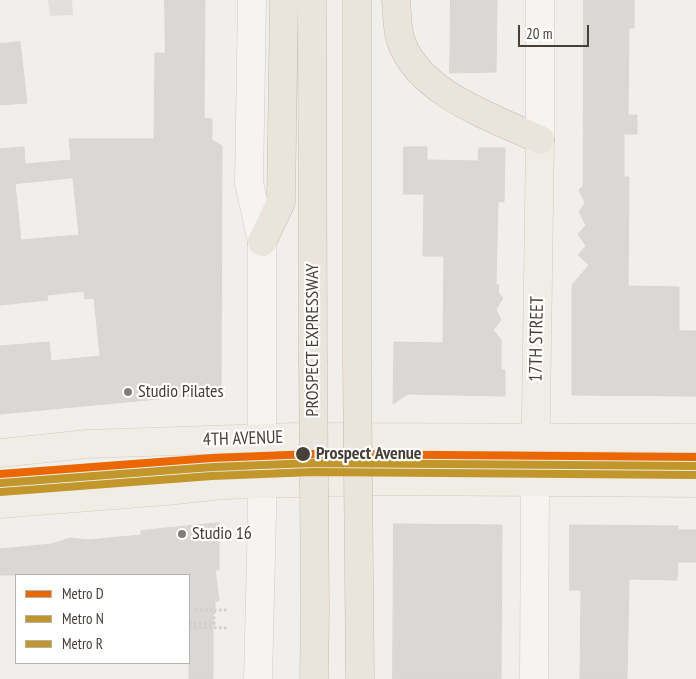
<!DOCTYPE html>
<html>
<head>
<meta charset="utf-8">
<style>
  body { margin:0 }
  #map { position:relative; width:696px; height:679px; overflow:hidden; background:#f1efec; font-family:"PT Sans Narrow",sans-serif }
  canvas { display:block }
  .legend { position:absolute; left:15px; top:574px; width:175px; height:90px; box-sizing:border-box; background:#fff; border:1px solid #b5b3b0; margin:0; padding:6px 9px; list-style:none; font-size:15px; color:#464039 }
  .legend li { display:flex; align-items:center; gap:10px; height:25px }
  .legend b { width:25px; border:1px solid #b5b3b0 }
  .scale { position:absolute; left:518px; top:25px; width:71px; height:22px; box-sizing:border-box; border:2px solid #464039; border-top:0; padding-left:6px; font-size:15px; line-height:18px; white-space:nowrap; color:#464039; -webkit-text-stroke:4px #fff; paint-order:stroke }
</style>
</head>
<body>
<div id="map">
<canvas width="696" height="679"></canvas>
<ul class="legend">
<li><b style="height:6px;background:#eb6800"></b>Metro D</li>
<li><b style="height:6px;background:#c1972c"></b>Metro N</li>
<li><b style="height:6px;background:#c1972c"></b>Metro R</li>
</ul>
<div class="scale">20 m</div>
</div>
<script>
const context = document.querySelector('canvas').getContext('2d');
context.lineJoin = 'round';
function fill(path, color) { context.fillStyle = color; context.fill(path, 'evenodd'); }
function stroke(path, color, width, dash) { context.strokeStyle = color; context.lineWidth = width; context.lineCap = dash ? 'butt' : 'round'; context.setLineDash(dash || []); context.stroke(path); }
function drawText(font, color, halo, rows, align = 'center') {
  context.font = font + ' "PT Sans Narrow",sans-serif'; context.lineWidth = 4.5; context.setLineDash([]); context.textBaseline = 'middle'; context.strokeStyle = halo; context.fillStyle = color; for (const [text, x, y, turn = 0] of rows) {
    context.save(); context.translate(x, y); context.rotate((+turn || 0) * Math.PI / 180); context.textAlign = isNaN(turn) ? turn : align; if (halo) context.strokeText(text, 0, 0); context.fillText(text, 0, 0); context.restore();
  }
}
fill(new Path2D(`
  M48 0H72L73 15 50 16Z`), '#e2e0dd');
const building = new Path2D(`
  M165 0H205L204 118 212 119V140L222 146 221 393 0 414V346L49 342 51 361 100 356 94 298 85 299 84 291 47 295 48 300 0 305V149L24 147 25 164 71 160 69 139H154L155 53H165ZM73 178 79 235 21 240 15 184Z
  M451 0H497L496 72 450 73Z
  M584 0H634V28H629L628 115H637V134H624V177H629L628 286 679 287V331H696V396L572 395V285L589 265 578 255 586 246 578 234 586 225 579 212 585 203 579 190 583 186Z
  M20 42 27 103 0 105V44Z
  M404 147H427V160L478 161 479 148H505L504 202 498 201 496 285H499L498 292 503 298 496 309 501 320 493 330 501 340V370H505V396L408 394 393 404 394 342 443 343 444 256H423L424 194H404Z
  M219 523V570H215L219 601H215V608H213V679H189V575H0V549L52 544 70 538 88 540 141 535V531Z
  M394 524 502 525 501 679H393Z
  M570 525 678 526V530H696V562H678L677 580 629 579 627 679H580L581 590H570Z`);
fill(building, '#dad8d5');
stroke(building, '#d9d6d2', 1);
const secondary = new Path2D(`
  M252 0 249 183 262 242V514L258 679
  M540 140V0
  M534 679 535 482`);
const primary = new Path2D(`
  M0 453 87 444 296 437 696 438
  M535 482 540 140
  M0 504 166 491 223 485 376 481 696 483`);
const highway = new Path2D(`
  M312 0 313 360
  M357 0V361
  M396 0C397 13 397 26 400 38 417 94 493 117 540 140
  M262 242 281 202 284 0`);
stroke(secondary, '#cfcbc4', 29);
stroke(primary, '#d1cabc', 29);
stroke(highway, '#c6bbab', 29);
stroke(new Path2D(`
  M214 610H227
  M189 623 214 624V610H194
  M189 627 227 628`), '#d1cfcb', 3, [2.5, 2.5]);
stroke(secondary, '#f6f4f0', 28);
stroke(primary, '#f0ece6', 28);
stroke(highway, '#eae5dc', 28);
const highwayBridge = new Path2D(`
  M313 360 315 610 314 679
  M357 361 360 679`);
stroke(highwayBridge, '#c6bbab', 29, []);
stroke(highwayBridge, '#eae5dc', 28);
stroke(new Path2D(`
  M0 474 212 458 313 454 696 457`), '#eb6800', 8);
stroke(new Path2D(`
  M1 483 213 467 313 463 696 466`), '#c1972c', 8);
stroke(new Path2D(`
  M0 492 212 476 313 472 696 475`), '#c1972c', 8);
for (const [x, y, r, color] of [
  [128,392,5,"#827d78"],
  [303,454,8,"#464039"],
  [182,534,5,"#827d78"]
]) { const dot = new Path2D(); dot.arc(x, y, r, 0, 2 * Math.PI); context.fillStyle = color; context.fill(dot); stroke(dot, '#fff', 2); }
drawText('18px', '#464039', '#fff', [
  ["17TH STREET",537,339,-89],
  ["PROSPECT EXPRESSWAY",313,340,-90],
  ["4TH AVENUE",243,439,-2]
]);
drawText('18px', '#464039', '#fff', [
  ["Studio Pilates",138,392],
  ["Studio 16",192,534]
], 'left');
drawText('bold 18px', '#464039', '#fff', [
  ["Prospect Avenue",316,454]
], 'left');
</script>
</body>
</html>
